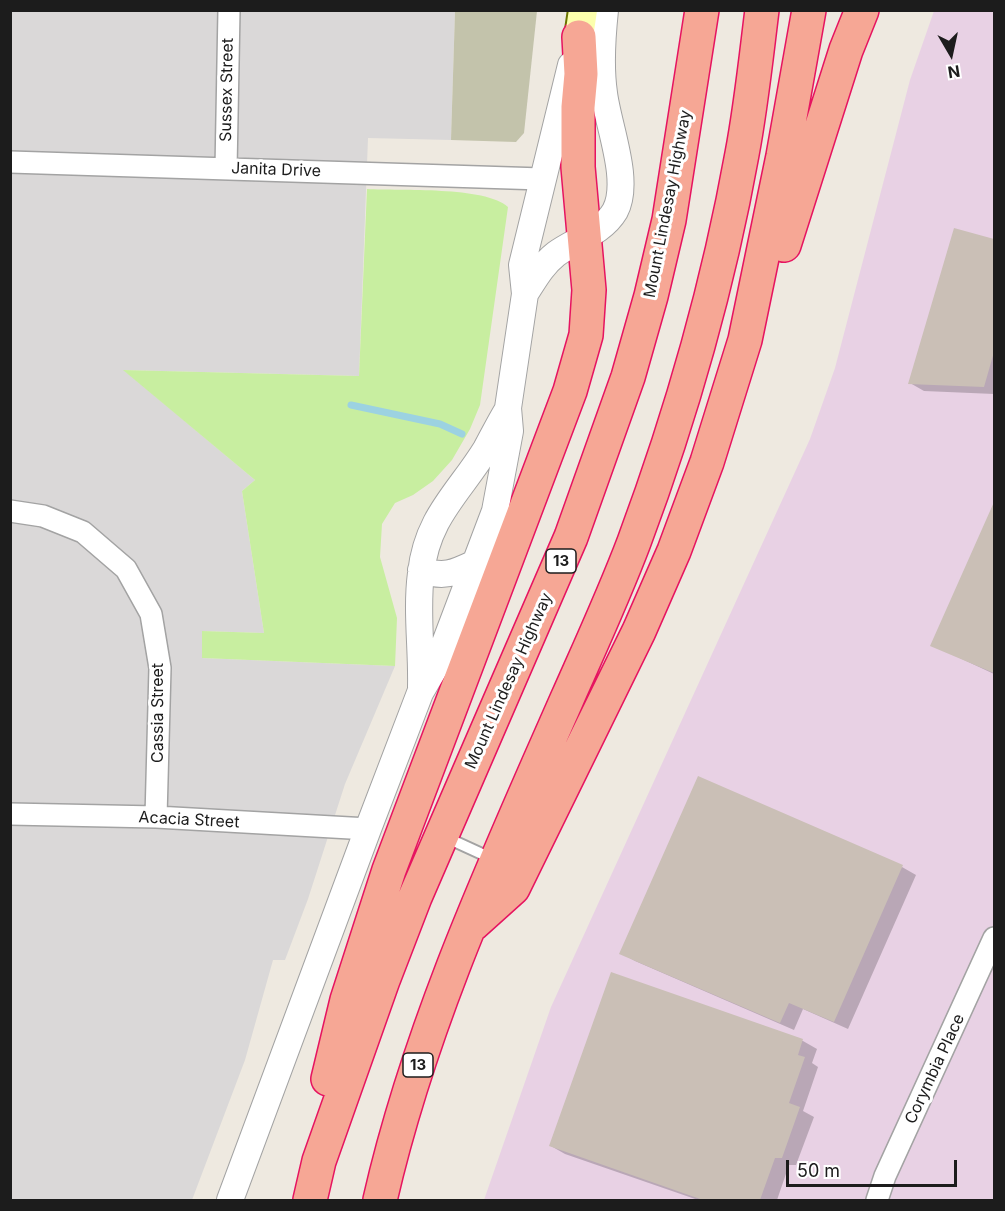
<!DOCTYPE html>
<html>
<head>
<meta charset="utf-8">
<style>
  body { margin:0 }
  #map { position:relative; width:1005px; height:1211px; overflow:hidden; background:#eee9e0; font-family:Inter,sans-serif }
  canvas { display:block }
  .frame { position:absolute; inset:0; border:12px solid #1c1c1c; pointer-events:none }
  .north { position:absolute; left:921px; top:24px; width:60px; height:60px; -webkit-text-stroke:4px #fff; paint-order:stroke; rotate:171deg; font-size:16px; font-weight:700; line-height:24px; text-align:center; color:#1c1c1c }
  .north::after { content:''; display:block; margin:auto; width:21px; height:27px; background:#1c1c1c; clip-path:polygon(50% 0,100% 100%,50% 72%,0 100%) }
  .scale { position:absolute; left:786px; top:1160px; width:171px; height:27px; box-sizing:border-box; border:3px solid #1c1c1c; border-top:0; padding-left:8px; font-size:18px; line-height:21px; white-space:nowrap; color:#1c1c1c; -webkit-text-stroke:4px #fff; paint-order:stroke }
</style>
</head>
<body>
<div id="map">
<canvas width="1005" height="1211"></canvas>
<div class="frame"></div>
<div class="north">N</div>
<div class="scale">50 m</div>
</div>
<script>
const context = document.querySelector('canvas').getContext('2d');
context.lineJoin = 'round';
function fill(path, color) { context.fillStyle = color; context.fill(path, 'evenodd'); }
function stroke(path, color, width, dash) { context.strokeStyle = color; context.lineWidth = width; context.lineCap = dash ? 'butt' : 'round'; context.setLineDash(dash || []); context.stroke(path); }
function drawText(font, color, halo, rows, align = 'center') {
  context.font = font + ' Inter,sans-serif'; context.lineWidth = 6; context.setLineDash([]); context.textBaseline = 'middle'; context.strokeStyle = halo; context.fillStyle = color; for (const [text, x, y, turn = 0] of rows) {
    context.save(); context.translate(x, y); context.rotate((+turn || 0) * Math.PI / 180); context.textAlign = isNaN(turn) ? turn : align; if (halo) context.strokeText(text, 0, 0); context.fillText(text, 0, 0); context.restore();
  }
}
fill(new Path2D(`
  M10 11H455L451 140 368 138 359 376 124 370 255 480 242 491 264 633 203 631 202 658 395 666 345 784 308 899 285 960H273L245 1060 192 1200H11Z`), '#dad8d8');
fill(new Path2D(`
  M934 11H994V1200H484L551 1007 810 439 835 368 910 80Z`), '#e8d1e4');
fill(new Path2D(`
  M455 11H537L524 133 516 142 451 140Z`), '#c3c3ab');
fill(new Path2D(`
  M367 189C400 191 485 186 508 207L480 405 470 429 452 460 433 481 413 495 395 503 382 524 380 557 397 618 395 666 202 658V631L264 633 242 491 255 480 123 370 359 376Z`), '#c8eea0');
fill(new Path2D(`
  M955 230 994 240V394L924 391 910 383Z
  M994 505V674L932 645Z
  M902 867 916 875 848 1029 803 1009 794 1030 635 961 621 953Z
  M612 974 803 1041 817 1049 812 1063 818 1067 803 1111 814 1117 796 1165H789L777 1200H698L565 1154 551 1146Z`), '#0003');
stroke(new Path2D(`
  M351 405 440 424 462 434`), '#9cd2e1', 7);
fill(new Path2D(`
  M954 228 994 239V352L984 387 908 384Z
  M994 502V673L930 646Z
  M698 776 903 865 834 1022 789 1003 780 1023 619 954Z
  M611 972 803 1039 798 1055 805 1057 789 1103 800 1107 782 1158H775L760 1200H703L549 1146Z`), '#cabfb6');
const service = new Path2D(`
  M445 837 493 859`);
const minor = new Path2D(`
  M10 162 542 179
  M226 169 229 10
  M10 511 43 516 83 532 126 569 151 614 160 668 156 817
  M10 814 156 817 368 829
  M877 1200 885 1176 994 938`);
const tertiary = new Path2D(`
  M525 294C534 280 542 265 556 254 575 240 602 233 615 211 631 181 608 126 604 93 600 66 602 38 605 10
  M421 570C444 578 454 573 475 563
  M421 687C422 649 416 611 421 573 427 517 459 493 486 449 493 436 500 422 508 409
  M230 1200 368 829 420 693 437 664 495 511 510 431 508 408 525 294 522 265 571 65`);
const secondary = new Path2D(`
  M579 37 583 10`);
const trunk = new Path2D(`
  M784 245 846 50 862 10
  M473 924 513 888 639 631 674 551 707 462 745 340 783 156 809 10
  M328 1079 347 1000 389 870 570 391 586 335 589 290 578 167V107L581 74 579 37
  M310 1200 319 1161 383 980 415 897 571 537 628 377 651 296 669 220 702 10
  M380 1200C420 1025 495 863 567 699 590 647 614 595 634 542 681 416 718 287 742 154 751 107 756 58 762 10`);
stroke(service, '#a3a3a3', 14);
stroke(minor, '#a3a3a3', 24);
stroke(tertiary, '#a3a3a3', 28);
stroke(secondary, '#6b7500', 32);
stroke(trunk, '#e61460', 36);
stroke(service, '#fff', 10);
stroke(minor, '#fff', 21);
stroke(tertiary, '#fff', 26);
stroke(secondary, '#fcffad', 28);
stroke(trunk, '#f6a795', 33);
for (const [x, y, w] of [
  [561,561,30],
  [418,1065,30]
]) { const box = new Path2D(); box.roundRect(x - w / 2, y - 12, w, 24, 4.5); context.fillStyle = '#fff'; context.fill(box); stroke(box, '#1c1c1c', 1.5); }
drawText('bold 15px', '#1c1c1c', null, [
  ["13",561,561],
  ["13",418,1065]
]);
drawText('16px', '#1c1c1c', '#fff', [
  ["Sussex Street",227,90,-89],
  ["Janita Drive",276,170,2],
  ["Mount Lindesay Highway",668,204,-79],
  ["Mount Lindesay Highway",509,681,-66],
  ["Cassia Street",158,713,-90],
  ["Acacia Street",189,820,3],
  ["Corymbia Place",935,1069,-65]
]);
</script>
</body>
</html>
